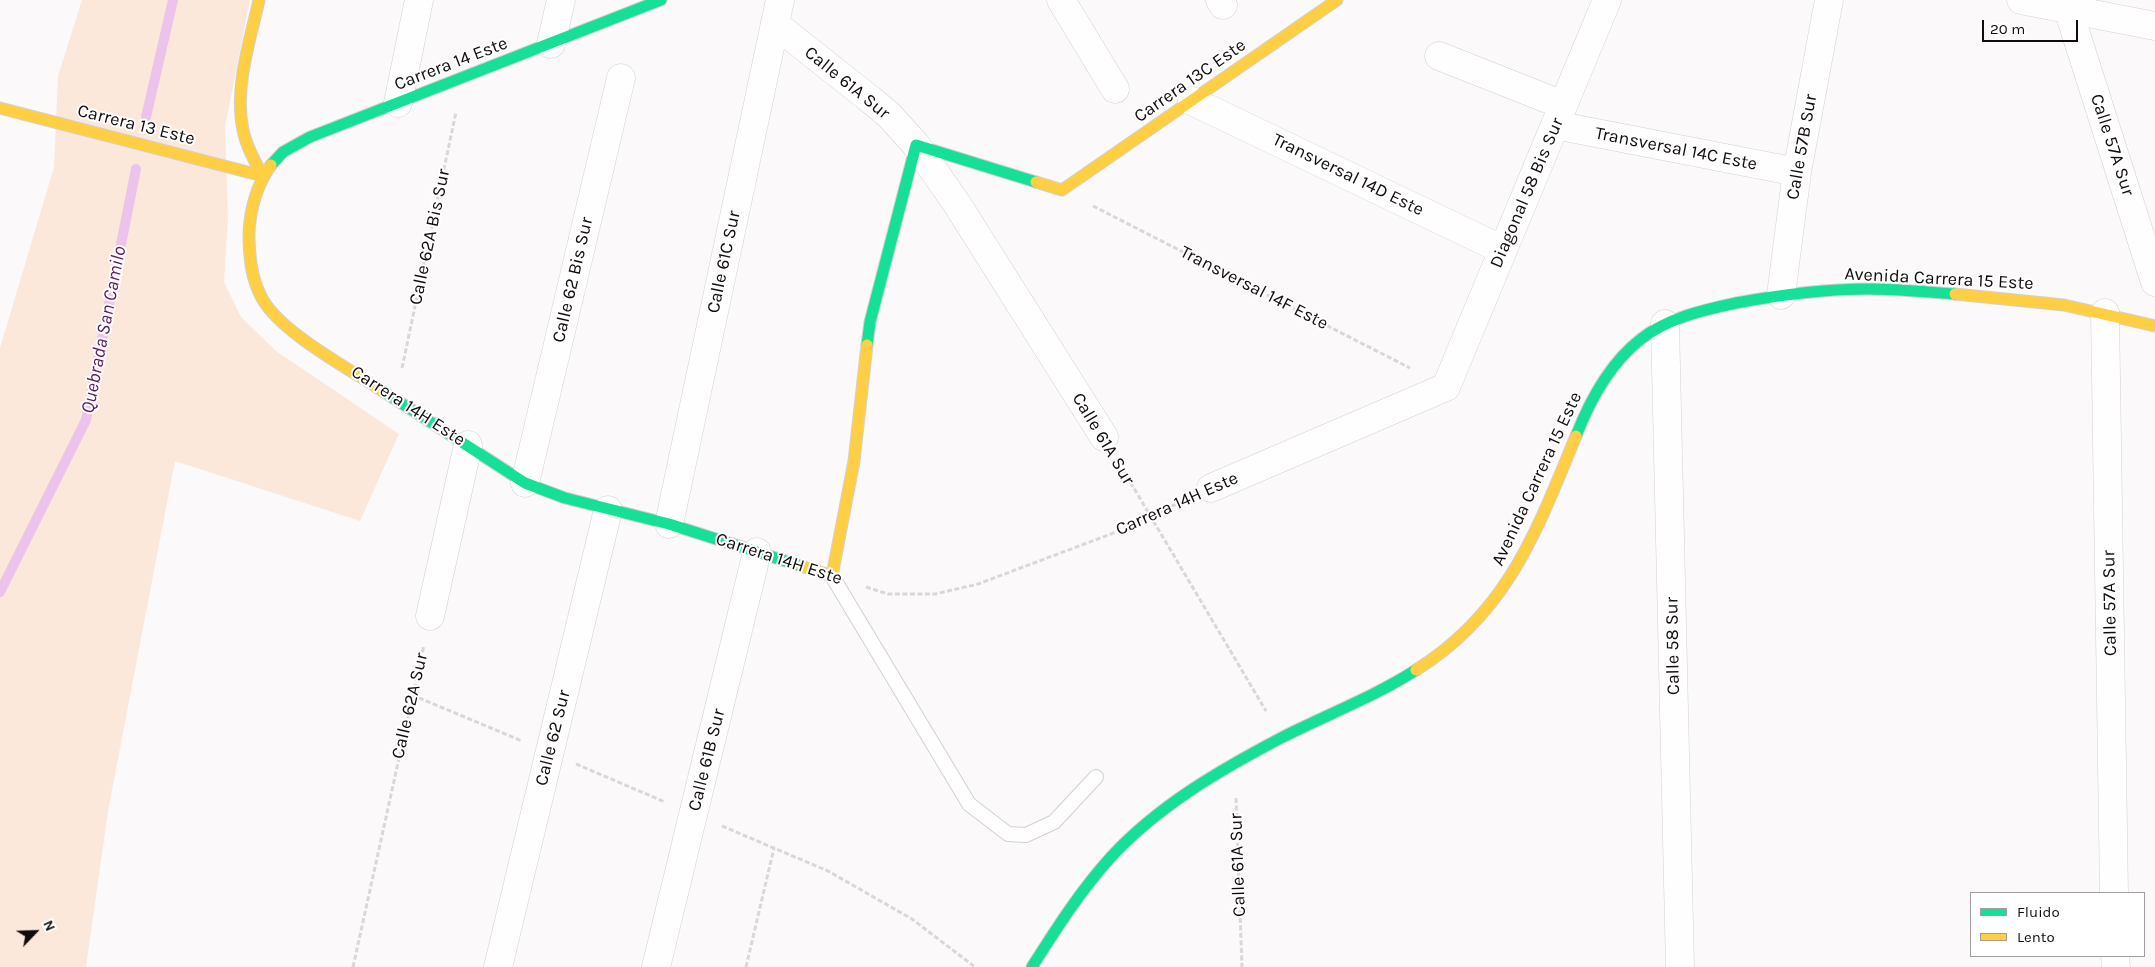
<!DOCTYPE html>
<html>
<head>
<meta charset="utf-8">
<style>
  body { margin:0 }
  #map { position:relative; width:2155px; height:967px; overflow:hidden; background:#fbf9f9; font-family:Karla,sans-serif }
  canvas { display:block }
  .legend { position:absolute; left:1970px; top:892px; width:175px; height:65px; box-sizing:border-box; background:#fff; border:1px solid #a09d9d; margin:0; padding:6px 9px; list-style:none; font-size:15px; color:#120b0b }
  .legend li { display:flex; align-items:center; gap:10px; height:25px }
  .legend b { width:25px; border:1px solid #a09d9d }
  .north { position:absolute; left:10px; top:907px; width:50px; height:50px; -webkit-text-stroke:4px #fff; paint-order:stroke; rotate:66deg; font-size:14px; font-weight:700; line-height:20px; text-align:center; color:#120b0b }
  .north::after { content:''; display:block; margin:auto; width:18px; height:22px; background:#120b0b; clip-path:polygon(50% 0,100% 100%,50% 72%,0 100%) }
  .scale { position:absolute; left:1982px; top:20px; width:96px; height:22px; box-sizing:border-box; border:2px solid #120b0b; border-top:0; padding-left:6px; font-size:15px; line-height:18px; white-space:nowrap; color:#120b0b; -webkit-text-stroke:4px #fff; paint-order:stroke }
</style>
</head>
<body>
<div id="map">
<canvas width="2155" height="967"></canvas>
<ul class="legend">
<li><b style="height:6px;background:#16e098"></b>Fluido</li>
<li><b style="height:6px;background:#ffcf43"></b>Lento</li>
</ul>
<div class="north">N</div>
<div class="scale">20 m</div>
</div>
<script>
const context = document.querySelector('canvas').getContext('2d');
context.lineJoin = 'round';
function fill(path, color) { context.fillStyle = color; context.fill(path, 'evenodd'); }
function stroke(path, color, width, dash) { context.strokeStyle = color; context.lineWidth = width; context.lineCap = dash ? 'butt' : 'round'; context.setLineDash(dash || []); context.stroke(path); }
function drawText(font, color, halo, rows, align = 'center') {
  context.font = font + ' Karla,sans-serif'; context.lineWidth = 4; context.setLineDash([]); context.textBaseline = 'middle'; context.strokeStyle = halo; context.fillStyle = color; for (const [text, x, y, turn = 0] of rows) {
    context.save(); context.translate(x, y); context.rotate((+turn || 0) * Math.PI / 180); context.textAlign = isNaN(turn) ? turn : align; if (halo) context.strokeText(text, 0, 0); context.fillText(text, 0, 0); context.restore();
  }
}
fill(new Path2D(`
  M82 0H250L225 127 228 218 224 282 241 317 276 351 399 434 360 521 175 461 108 811 86 967H0V348L54 167 58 76Z`), '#fce8db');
stroke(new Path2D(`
  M146 117 173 0
  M0 592 86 420 136 169`), '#ecc3ea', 10);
const lane = new Path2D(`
  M832 576 969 804 1008 834 1026 835 1054 822 1096 777`);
const street = new Path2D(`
  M1061 0 1115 89
  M1220 0 1223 5
  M2021 0 2155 26
  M2068 9 2155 282
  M775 24 871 100 889 115 916 145 957 204 1104 437
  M551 44 561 0
  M1439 56 1563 105
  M1192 101 1503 250
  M398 103 419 0
  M1555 125 1797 172
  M1781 295 1797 172 1829 0
  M2105 313 2114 893
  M1665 324 1680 967
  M525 483 621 78
  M1211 488 1446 387 1607 0
  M669 524 780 0
  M430 616 468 445
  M2115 956 2116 967
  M498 967 608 510
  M656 967 757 552`);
const fast = new Path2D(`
  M271 165 283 152 310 137 661 0
  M867 345 870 322 916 145 1036 182
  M384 392 525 483 565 498 669 524 801 566
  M1576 436C1590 400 1610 363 1641 339 1668 318 1703 310 1736 303 1779 295 1824 289 1868 289 1897 289 1926 292 1955 294
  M1032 967C1056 929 1081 890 1111 857 1158 806 1220 770 1281 738 1326 715 1374 697 1416 670`);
const slow = new Path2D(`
  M259 0C250 41 234 88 243 130 246 146 255 162 263 176
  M0 108 263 176
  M271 165C257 185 250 210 249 233 249 256 251 280 263 300 283 334 350 369 384 392
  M1036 182 1062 190 1337 0
  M1955 294 2064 305 2155 326
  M801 566 832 576 854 461 867 345
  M1416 670C1508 613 1537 530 1576 436`);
stroke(lane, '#d4d0d0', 16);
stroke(street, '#d4d0d0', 29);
stroke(fast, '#d4d0d0', 13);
stroke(slow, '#d4d0d0', 13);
stroke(new Path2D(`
  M1093 206 1410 368
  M402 368 456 112
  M1119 463 1266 711
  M866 587 888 594H935L978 584 1111 534 1183 501
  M412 695 522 741
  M576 764 665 802
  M1236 798 1242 967
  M722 826 828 871 912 919 975 967
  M353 967 424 645
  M746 967 774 848`), '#d8d8d8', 3, [5, 2.5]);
stroke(lane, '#fefefe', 14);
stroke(street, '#fefefe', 28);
stroke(fast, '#16e098', 11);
stroke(slow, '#ffcf43', 11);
drawText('18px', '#120b0b', '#fff', [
  ["Carrera 14 Este",451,64,-21],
  ["Carrera 13C Este",1190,81,-35],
  ["Calle 61A Sur",847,83,39],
  ["Carrera 13 Este",136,125,14],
  ["Calle 57A Sur",2112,145,72],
  ["Calle 57B Sur",1802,147,-80],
  ["Transversal 14C Este",1676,149,11],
  ["Transversal 14D Este",1348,175,26],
  ["Diagonal 58 Bis Sur",1527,193,-67],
  ["Calle 62A Bis Sur",430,237,-78],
  ["Calle 61C Sur",724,262,-78],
  ["Avenida Carrera 15 Este",1939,279,3],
  ["Calle 62 Bis Sur",573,280,-77],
  ["Transversal 14F Este",1254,288,27],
  ["Carrera 14H Este",408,406,33],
  ["Calle 61A Sur",1103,439,59],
  ["Avenida Carrera 15 Este",1537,479,-65],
  ["Carrera 14H Este",1177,504,-24],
  ["Carrera 14H Este",779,559,18],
  ["Calle 57A Sur",2110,603,-91],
  ["Calle 58 Sur",1673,646,-91],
  ["Calle 62A Sur",410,706,-77],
  ["Calle 62 Sur",553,738,-76],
  ["Calle 61B Sur",707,760,-76],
  ["Calle 61A Sur",1238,865,-92]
]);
drawText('italic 19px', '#5c1a5d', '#fff', [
  ["Quebrada San Camilo",104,330,-79]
]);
</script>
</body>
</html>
